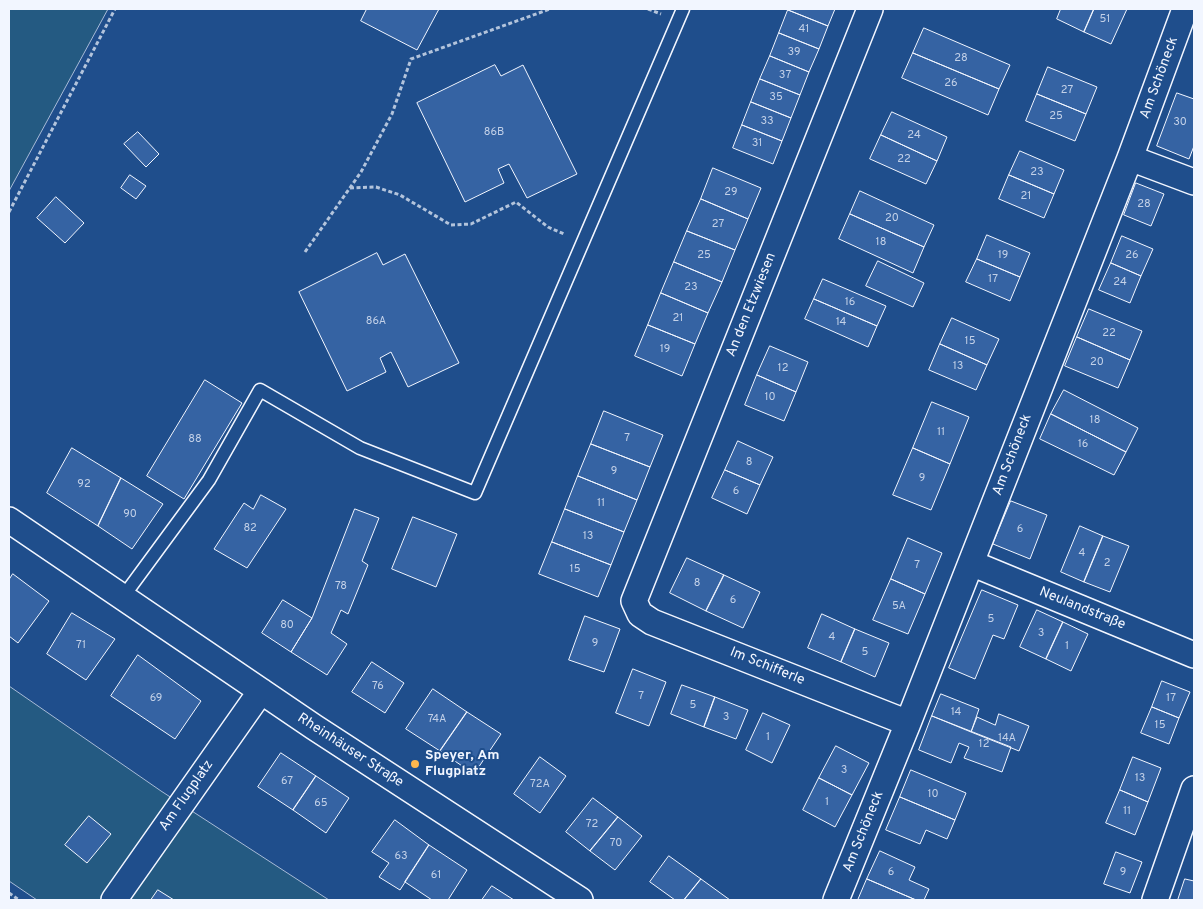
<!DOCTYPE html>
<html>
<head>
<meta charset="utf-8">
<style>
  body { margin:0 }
  #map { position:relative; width:1203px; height:909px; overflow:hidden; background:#1f4e8c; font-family:Overpass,sans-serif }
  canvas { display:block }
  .frame { position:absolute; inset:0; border:10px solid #f2f6ff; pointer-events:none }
</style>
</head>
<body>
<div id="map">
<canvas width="1203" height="909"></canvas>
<div class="frame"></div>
</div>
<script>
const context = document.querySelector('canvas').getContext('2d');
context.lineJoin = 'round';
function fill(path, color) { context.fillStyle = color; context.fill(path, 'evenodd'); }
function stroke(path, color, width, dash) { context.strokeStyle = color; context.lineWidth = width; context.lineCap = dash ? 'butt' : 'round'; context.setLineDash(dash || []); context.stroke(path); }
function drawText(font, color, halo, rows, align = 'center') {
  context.font = font + ' Overpass,sans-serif'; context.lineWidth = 4; context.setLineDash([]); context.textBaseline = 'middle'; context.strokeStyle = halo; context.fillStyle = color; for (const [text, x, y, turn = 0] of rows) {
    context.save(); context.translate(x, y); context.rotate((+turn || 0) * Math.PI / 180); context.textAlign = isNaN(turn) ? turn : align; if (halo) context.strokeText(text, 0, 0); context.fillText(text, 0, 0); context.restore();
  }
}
const green = new Path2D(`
  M9 9H108L9 191Z
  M9 686 161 791 329 900H37L9 881Z`);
fill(green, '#245a82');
stroke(green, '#a8bbd7', 1);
const building = new Path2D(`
  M367 9H439L417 50 361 21Z
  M789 9H835L828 26 788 10Z
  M1061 9H1094L1084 32 1057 19Z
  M1094 9H1127L1111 44 1084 32Z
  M788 10 828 26 819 49 779 33Z
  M924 28 1010 65 999 89 913 53Z
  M779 33 819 49 809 72 770 56Z
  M913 53 999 89 988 115 902 78Z
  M770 56 809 72 800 95 760 79Z
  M495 65 501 76 523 65 577 174 527 198 509 164 498 169 504 183 465 202 417 103Z
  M1048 67 1097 87 1086 114 1037 94Z
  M760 79 800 95 791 118 751 102Z
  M1177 93 1194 99V146L1189 159 1157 146Z
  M1037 94 1086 114 1075 141 1026 121Z
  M751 102 791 118 782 141 742 125Z
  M892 112 947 137 937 161 881 135Z
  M742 125 782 141 773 164 733 148Z
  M138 132 159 154 146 167 124 144Z
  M881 135 937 161 926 184 870 159Z
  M1020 151 1064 170 1054 194 1009 175Z
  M713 168 761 188 748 219 701 199Z
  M130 175 146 186 136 199 121 188Z
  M1009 175 1054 194 1044 218 999 199Z
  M1136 183 1164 194 1151 226 1124 215Z
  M860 191 934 225 924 247 850 214Z
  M56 197 84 223 65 243 37 218Z
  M701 199 748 219 735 250 687 231Z
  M850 214 924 247 913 273 839 239Z
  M687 231 735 250 722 282 674 262Z
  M987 235 1030 253 1020 277 977 259Z
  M1122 236 1153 249 1141 276 1111 263Z
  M377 253 383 265 405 254 459 363 408 387 391 352 380 358 386 372 347 391 299 292Z
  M977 259 1020 277 1010 301 966 282Z
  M878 261 924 283 913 307 866 286Z
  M674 262 722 282 708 313 661 293Z
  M1111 263 1141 276 1130 303 1099 290Z
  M823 279 886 306 877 326 814 299Z
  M661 293 708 313 695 344 648 325Z
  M814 299 877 326 868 347 805 319Z
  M1089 309 1142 331 1130 360 1077 337Z
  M952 318 999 339 987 365 940 344Z
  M648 325 695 344 682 376 635 356Z
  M1077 337 1130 360 1118 388 1065 366Z
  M940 344 987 365 976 390 929 370Z
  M770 346 808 362 796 392 757 375Z
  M757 375 796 392 784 421 745 405Z
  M205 380 242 403 184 499 147 476Z
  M1064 390 1138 428 1126 452 1051 414Z
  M932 402 969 417 950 464 913 448Z
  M604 411 663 435 650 467 591 444Z
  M1051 414 1126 452 1114 475 1040 439Z
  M738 441 773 457 760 485 725 470Z
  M591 444 650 467 637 500 578 476Z
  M72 448 121 478 98 526 47 493Z
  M913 448 950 464 931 510 893 495Z
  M725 470 760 485 747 514 712 498Z
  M578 476 637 500 624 532 565 509Z
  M121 478 163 504 132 549 98 526Z
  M261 495 286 509 247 568 214 549 244 503 253 509Z
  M1011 501 1047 515 1030 559 993 544Z
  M355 509 379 518 362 561 368 565 348 614 341 610 331 633 347 644 327 675 291 652 312 618Z
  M565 509 624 532 611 565 552 542Z
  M413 517 457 534 436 587 392 569Z
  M1080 526 1103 536 1084 582 1061 572Z
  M1103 536 1129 546 1110 592 1084 582Z
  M908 538 942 553 925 594 891 579Z
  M552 542 611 565 598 597 539 574Z
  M687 558 724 575 706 611 670 593Z
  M13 574 49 601 18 643 9 636V580Z
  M724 575 760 592 743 628 706 611Z
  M891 579 925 594 908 634 873 620Z
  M982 590 1018 605 1004 639 993 635 975 679 949 668Z
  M283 600 312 618 291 652 262 633Z
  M1037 610 1063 622 1046 659 1020 647Z
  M72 613 115 639 86 680 47 654Z
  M822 614 855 629 841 662 808 648Z
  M585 616 620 629 604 672 569 660Z
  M1063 622 1088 634 1071 671 1046 659Z
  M855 629 889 643 875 677 841 662Z
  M138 655 201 701 175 739 111 696Z
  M372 662 404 683 385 713 352 692Z
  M633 669 666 682 649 726 616 713Z
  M1162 681 1190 692 1179 718 1152 707Z
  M682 685 715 697 704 727 671 714Z
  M433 689 467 712 440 751 406 729Z
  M941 694 979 709 971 732 932 716Z
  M715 697 748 710 736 739 704 727Z
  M1152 707 1179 718 1169 744 1141 733Z
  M467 712 501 734 474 774 440 751Z
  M763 713 790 725 772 763 746 750Z
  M999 714 1029 726 1019 751 971 732 977 717 995 725Z
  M932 716 1011 747 1002 772 964 758 969 747 959 743 951 763 919 750Z
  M836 746 869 763 852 795 819 778Z
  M281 753 316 776 293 810 258 787Z
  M540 757 566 776 540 813 514 794Z
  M1133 757 1161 768 1148 802 1120 790Z
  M911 770 966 793 955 820 900 797Z
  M316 776 349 798 326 833 293 810Z
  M819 778 852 795 835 827 803 810Z
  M1120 790 1148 802 1135 835 1106 823Z
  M900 797 955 820 947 839 926 830 920 844 886 830Z
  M593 798 618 817 590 851 566 832Z
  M89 816 111 834 87 863 65 845Z
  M618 817 642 836 615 870 590 851Z
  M395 820 429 845 400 890 379 877 389 863 372 852Z
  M429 845 467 870 448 900H432L405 882Z
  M880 851 915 867 909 880 929 889 924 900H916L867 879Z
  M1116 852 1142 862 1130 893 1104 884Z
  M669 856 701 879 684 900H675L650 882Z
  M701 879 730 900H684Z
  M867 879 916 900H858Z
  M1185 879 1194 881V900H1178Z
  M492 886 514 900H482Z
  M158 890 174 900H151Z`);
fill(building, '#3563a3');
stroke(building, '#f2f6ff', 1);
const service = new Path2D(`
  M123 597 209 480 260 390 360 448 475 493 683 9`);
const minor = new Path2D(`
  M870 9 634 601 640 614 652 622 908 723
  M1130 158 1194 182
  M9 520 314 727 580 900
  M971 563 1194 655
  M114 900 261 691
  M836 900 908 723 1130 158 1185 9
  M1155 900 1194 789`);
stroke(service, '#f2f6ff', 15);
stroke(minor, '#f2f6ff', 28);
stroke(new Path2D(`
  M648 9 661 14
  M350 188 376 187 400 195 451 225 471 224 516 202 548 227 564 234
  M9 212 115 9
  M305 252 361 172 392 114 411 59 550 9
  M9 893 19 900`), '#b3c4dc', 3, [4, 2.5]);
stroke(service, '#1f4e8c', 12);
stroke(minor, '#1f4e8c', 25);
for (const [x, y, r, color] of [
  [415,764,5,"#ffb74d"]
]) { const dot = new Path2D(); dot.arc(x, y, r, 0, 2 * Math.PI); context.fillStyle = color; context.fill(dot); stroke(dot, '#1f4e8c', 2); }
drawText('11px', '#c3d1e8', null, [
  ["51",1105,20],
  ["41",804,30],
  ["39",794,53],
  ["28",961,59],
  ["37",785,76],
  ["26",951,84],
  ["27",1067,91],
  ["35",776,98],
  ["25",1056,117],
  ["33",767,122],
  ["30",1180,123],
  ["86B",494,133],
  ["24",914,136],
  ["31",757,144],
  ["22",904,160],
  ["23",1037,173],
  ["29",731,193],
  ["21",1026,197],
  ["28",1144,205],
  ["20",892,219],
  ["27",718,225],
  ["18",881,243],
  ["25",704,256],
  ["19",1003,256],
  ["26",1132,256],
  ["17",993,280],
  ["24",1120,283],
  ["23",691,288],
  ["16",850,303],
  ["21",678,319],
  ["86A",376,322],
  ["14",841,323],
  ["22",1109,334],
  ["15",970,342],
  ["19",665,350],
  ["20",1097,363],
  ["13",958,367],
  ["12",783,369],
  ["10",770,398],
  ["18",1095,421],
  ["11",941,433],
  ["7",627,439],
  ["88",195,440],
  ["16",1083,445],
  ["8",749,463],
  ["9",614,472],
  ["9",922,479],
  ["92",84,485],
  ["6",736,492],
  ["11",601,504],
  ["90",130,515],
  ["82",250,529],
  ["6",1020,530],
  ["13",588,537],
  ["4",1082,554],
  ["2",1107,564],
  ["7",917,566],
  ["15",575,570],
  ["8",697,584],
  ["78",341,587],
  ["6",733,601],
  ["5A",899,607],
  ["5",991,620],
  ["80",287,626],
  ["3",1041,634],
  ["4",832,638],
  ["9",595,644],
  ["71",81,646],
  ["1",1067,647],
  ["5",865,653],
  ["76",378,687],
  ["7",641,697],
  ["69",156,699],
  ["17",1171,699],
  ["5",693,706],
  ["14",956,713],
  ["3",726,718],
  ["74A",437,720],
  ["15",1160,726],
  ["1",768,738],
  ["14A",1007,739],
  ["12",984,745],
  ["3",844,771],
  ["13",1140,779],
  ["67",287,782],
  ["72A",540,785],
  ["10",933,795],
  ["1",827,803],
  ["65",321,804],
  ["11",1127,812],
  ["72",592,825],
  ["70",616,844],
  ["63",401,857],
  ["6",891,873],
  ["9",1123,873],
  ["61",436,876]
]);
drawText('14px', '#f2f6ff', '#1f4e8c', [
  ["Am Schöneck",1160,78,-70],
  ["An den Etzwiesen",752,305,-68],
  ["Am Schöneck",1013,455,-69],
  ["Neulandstraße",1082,609,22],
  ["Im Schifferle",767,667,22],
  ["Rheinhäuser Straße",350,751,33],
  ["Am Flugplatz",187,796,-55],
  ["Am Schöneck",864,832,-68]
]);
drawText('bold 14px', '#f2f6ff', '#1f4e8c', [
  ["Speyer, Am",425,756],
  ["Flugplatz",425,772]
], 'left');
</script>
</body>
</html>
